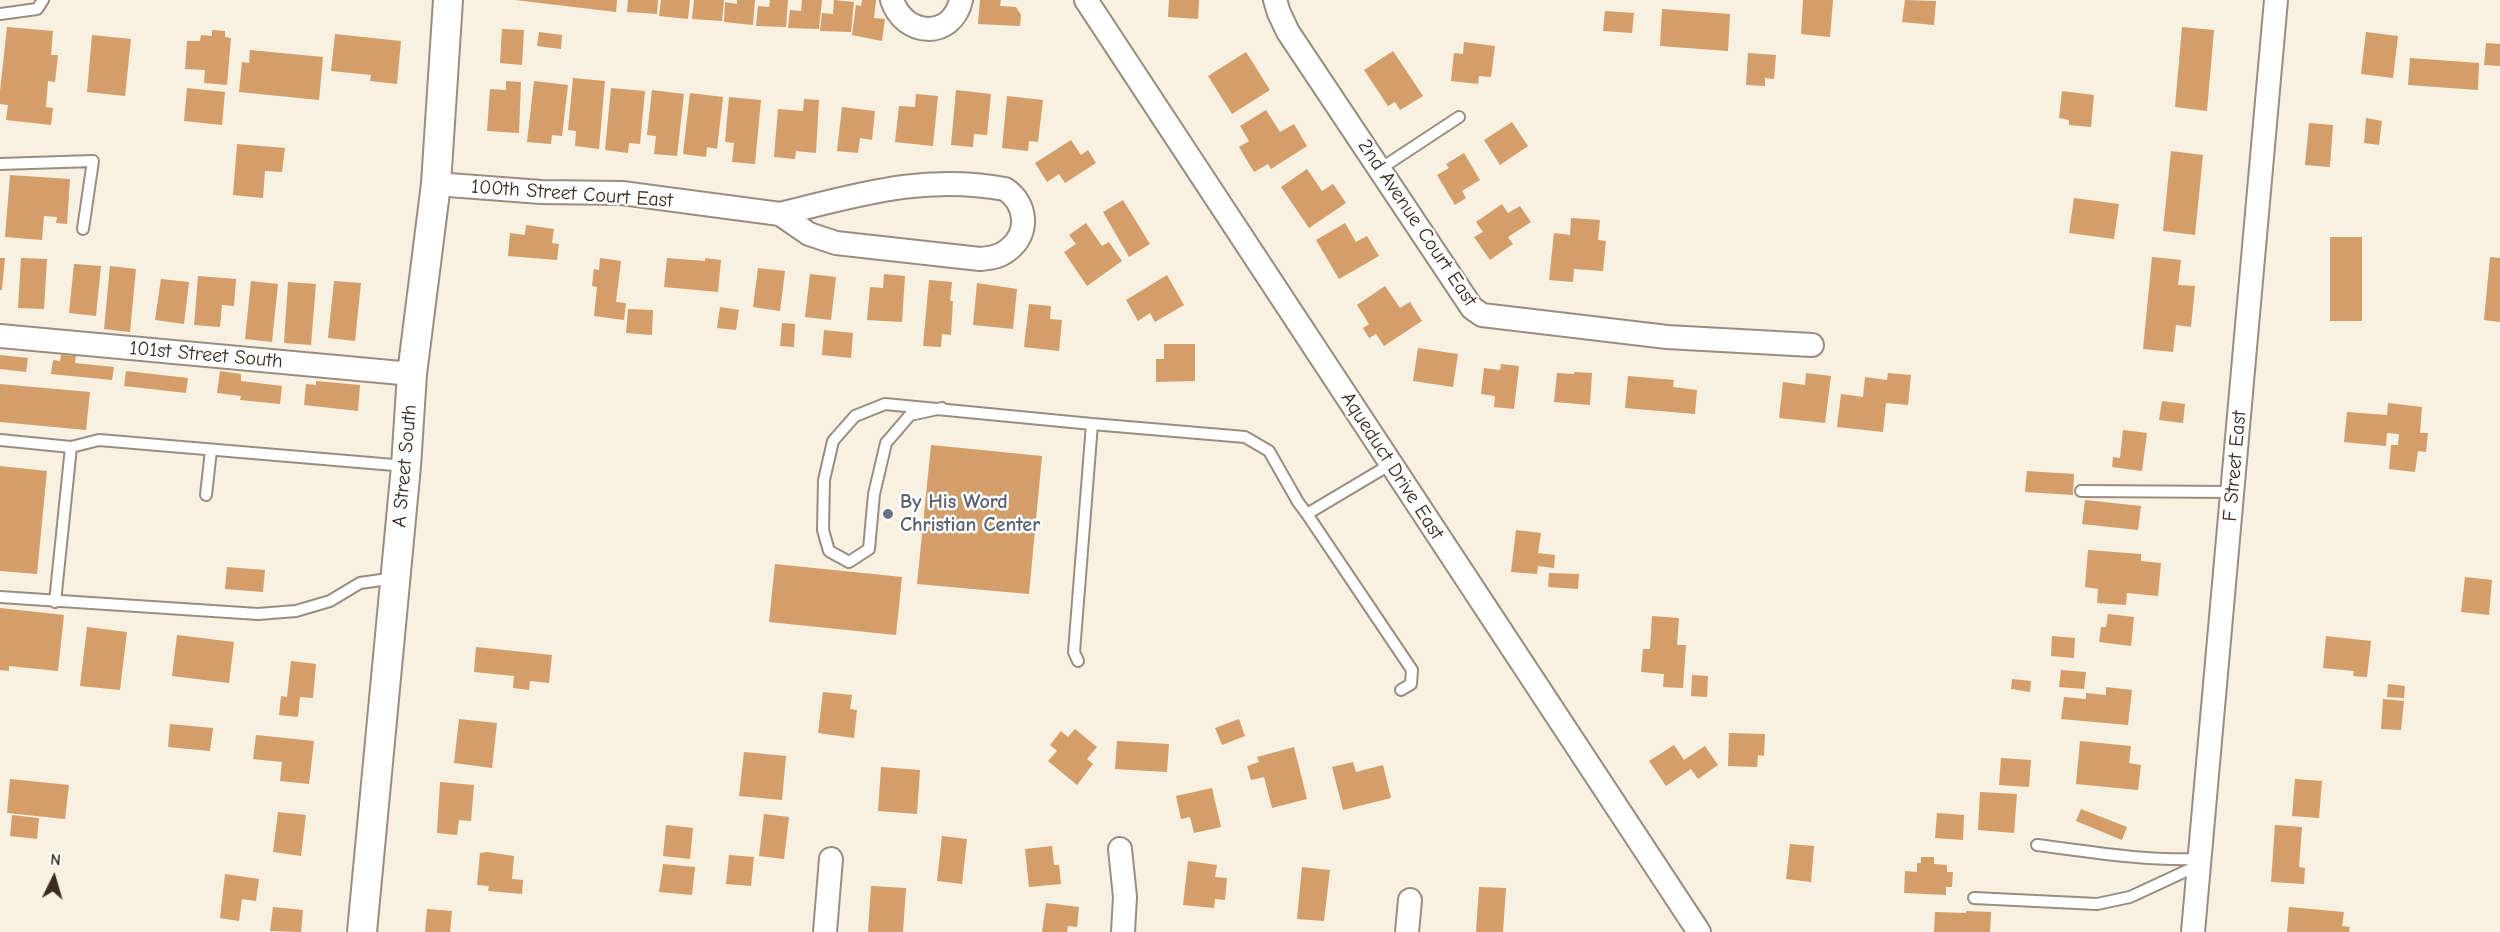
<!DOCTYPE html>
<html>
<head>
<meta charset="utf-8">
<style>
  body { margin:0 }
  #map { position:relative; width:2500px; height:932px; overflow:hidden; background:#f8f0e1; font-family:"Comic Neue",sans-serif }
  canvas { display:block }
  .north { position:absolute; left:24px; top:848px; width:60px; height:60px; -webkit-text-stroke:4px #fff; paint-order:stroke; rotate:5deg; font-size:16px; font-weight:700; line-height:24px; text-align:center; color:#3b2a1e }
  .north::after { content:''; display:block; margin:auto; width:21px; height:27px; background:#3b2a1e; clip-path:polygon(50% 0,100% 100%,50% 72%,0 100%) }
</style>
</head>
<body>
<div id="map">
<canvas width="2500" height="932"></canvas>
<div class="north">N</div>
</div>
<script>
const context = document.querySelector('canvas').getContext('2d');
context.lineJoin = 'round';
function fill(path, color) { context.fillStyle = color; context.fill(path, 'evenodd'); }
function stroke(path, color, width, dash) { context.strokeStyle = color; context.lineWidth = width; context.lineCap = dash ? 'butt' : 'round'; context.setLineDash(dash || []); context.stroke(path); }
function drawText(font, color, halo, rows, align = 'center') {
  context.font = font + ' "Comic Neue",sans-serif'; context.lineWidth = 5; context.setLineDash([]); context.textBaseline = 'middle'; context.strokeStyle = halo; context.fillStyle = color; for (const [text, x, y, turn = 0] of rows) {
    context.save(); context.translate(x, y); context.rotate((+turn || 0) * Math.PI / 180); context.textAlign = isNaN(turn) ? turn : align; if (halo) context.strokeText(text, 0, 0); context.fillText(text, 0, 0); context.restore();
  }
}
fill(new Path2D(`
  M515 0H617L616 12Z
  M628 0H658L657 14 627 12Z
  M661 0H690L688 19 659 16Z
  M694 0H724L722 21 692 19Z
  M737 0H755L753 25 724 22 725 2 737 4Z
  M770 0H788L786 27 756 26 758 6 769 7Z
  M802 0H822L819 29 788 28 790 10 801 11Z
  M834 0 854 2 851 32 820 31 822 13 833 14Z
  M862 0H876L874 18 885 19 882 41 852 35 856 5 861 6Z
  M980 0H1001L1000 6 1016 7 1021 15 1020 26 978 24Z
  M1169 0H1199L1198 19 1168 17Z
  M1803 0H1833L1830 37 1801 34Z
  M1905 0 1936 1 1934 25 1902 22Z
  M1662 9 1730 14 1728 51 1660 46Z
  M1605 11 1634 13 1632 33 1603 31Z
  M7 27 53 31 51 55H58L55 82 48 81 46 107 53 108 51 125 6 120 8 105 0 104V91Z
  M2182 27 2214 30 2207 111 2175 107Z
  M502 29 524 30 522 65 500 63Z
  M212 30 225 31V37L231 38 227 85 204 83 205 70 185 69 187 41H200L201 35 212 36Z
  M539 32 562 35 561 49 537 46Z
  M2366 32 2398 36 2393 78 2361 74Z
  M335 34 401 41 397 84 370 81 371 75 331 71Z
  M92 35 131 39 125 96 87 92Z
  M1464 42 1495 46 1491 77 1479 76 1478 84 1451 81 1454 53 1463 54Z
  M2486 43 2500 44V66L2484 65Z
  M250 50 323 57 319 100 239 92 242 62 249 63Z
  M1393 51 1423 96 1400 110 1395 102 1388 106 1364 70Z
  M1246 52 1270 90 1232 114 1208 76Z
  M1748 53 1776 55 1774 79 1765 78V86L1746 85Z
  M2410 58 2479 63 2478 90 2408 85Z
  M573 78 605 81 599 149 575 146 576 131 568 130Z
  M506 81 521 82 519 133 487 131 490 89 506 90Z
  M534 81 568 85 562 136 552 135 551 144 527 142Z
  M187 88 225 92 222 125 184 121Z
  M611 88 645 91 640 144 629 143 628 153 605 150Z
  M652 90 684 94 677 156 654 154 656 136 647 135Z
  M956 90 991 94 987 135 974 134 973 147 951 145Z
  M2062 91 2094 95 2091 127 2069 125V120L2059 118Z
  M690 93 723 97 717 149 707 147 706 157 683 154Z
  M916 94 938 96 933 146 895 142 899 106 915 107Z
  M1007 96 1043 100 1038 142 1029 141 1028 151 1002 148Z
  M729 97 761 100 755 164 732 162 734 143 725 142Z
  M804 99 819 100 816 153 796 151 795 159 774 157 778 109 803 111Z
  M842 107 875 111 872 140 860 138 858 153 837 151Z
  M1266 110 1280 132 1294 124 1307 146 1271 169 1268 164 1254 172 1239 147 1249 141 1240 126Z
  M2366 118 2382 121 2379 145 2364 143Z
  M1512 122 1528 146 1500 165 1484 140Z
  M2309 123 2333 125 2330 167 2305 165Z
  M1071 140 1081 155 1088 150 1096 163 1065 183 1059 174 1047 182 1035 163Z
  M237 144 285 148 282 172 265 171 263 198 233 195Z
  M2171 151 2203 155 2195 235 2163 231Z
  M1464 153 1480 180 1462 191 1466 198 1455 205 1437 175 1449 168 1446 164Z
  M1307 169 1322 191 1333 184 1346 203 1309 228 1281 187Z
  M10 175 70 179 67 224 56 223 57 217 44 216 42 240 5 237Z
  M2074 198 2119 204 2114 239 2069 233Z
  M1123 200 1150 244 1129 257 1103 212Z
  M1502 204 1508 213 1520 206 1531 222 1508 237 1513 244 1490 260 1474 237 1483 232 1476 222Z
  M1571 218 1600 220 1598 240 1606 241 1603 271 1574 269 1573 282 1549 280 1554 233 1570 235Z
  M1086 223 1102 246 1109 242 1122 261 1087 286 1064 252 1076 244 1069 235Z
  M1345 223 1356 242 1367 236 1379 256 1339 279 1316 240Z
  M526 225 554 229 552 243 559 244 557 260 508 256 510 233 525 235Z
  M2330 237H2362V321H2330Z
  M2152 257 2181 260 2178 285 2195 286 2191 327 2176 325 2173 352 2143 349Z
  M2490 257 2500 258V322L2484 320Z
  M0 258H5L2 290H0Z
  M21 258 47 259 44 309 18 308Z
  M600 258 621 261 616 302 626 303 624 320 594 316 597 287 592 286 594 269 599 270Z
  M667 258 705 261V258L721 260 718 292 664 287Z
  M74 264 101 266 96 316 69 313Z
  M110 266 136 269 130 332 104 329Z
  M758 268 785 271 780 311 753 307Z
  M810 274 836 277 831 320 805 317Z
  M884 274 905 276 902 322 867 320 870 287 883 288Z
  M1167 275 1184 305 1155 322 1150 313 1138 321 1126 300Z
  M198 276 236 279 234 306 222 305 220 327 194 325Z
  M161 279 189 282 184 324 155 320Z
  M929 280 952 282 950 301H953L951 335 942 334 941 347 923 346Z
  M251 281 278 284 272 342 245 339Z
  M334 281 361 283 355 341 328 338Z
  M288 282 316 284 311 345 284 343Z
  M977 283 1017 289 1013 329 973 325Z
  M1385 286 1400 308 1410 302 1422 321 1384 346 1376 334 1369 338 1363 328 1369 324 1357 305Z
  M1029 304 1051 306 1050 319 1062 320 1059 351 1024 347Z
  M720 307 739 310 736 330 717 328Z
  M628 309 653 310 652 335 626 333Z
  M782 323 795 324 794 347 780 346Z
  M824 330 853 333 851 358 822 355Z
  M1164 344H1195V381L1156 382V359H1164Z
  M1418 348 1458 354 1453 387 1413 381Z
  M0 355 28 358 26 372 0 369Z
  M61 355 76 356 75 363 114 367 112 380 51 374 53 360 60 361Z
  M1501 364 1519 366 1514 409 1494 407 1495 396 1481 394 1484 368 1500 370Z
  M126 371 188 378 186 393 124 386Z
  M220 371 241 374V381L282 386 280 404 240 400 241 396 217 393Z
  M1574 372 1592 373 1590 405 1554 402 1557 373 1574 374Z
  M1806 373 1831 376 1825 423 1779 418 1783 382 1805 385Z
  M1888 373 1911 375 1908 405 1886 403 1883 432 1837 427 1841 394 1863 397 1865 377 1887 380Z
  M1628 376 1674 380 1673 387 1697 390 1695 414 1625 408Z
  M316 381 360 385 358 411 304 405 306 384 316 385Z
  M0 384 90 392 86 430 0 422Z
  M2162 401 2185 404 2183 423 2159 420Z
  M2388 403 2422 407 2420 433H2428L2426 452 2418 451 2415 472 2389 469 2391 445H2398L2399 434 2387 433 2386 446 2344 442 2347 412 2387 415Z
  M2123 430 2147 433 2142 471 2112 467 2113 457 2120 458Z
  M931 445 1042 456 1029 594 917 584Z
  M0 466 47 471 37 574 0 571Z
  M2027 471 2074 474 2073 495 2025 492Z
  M2085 500 2141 506 2138 530 2082 524Z
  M1516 530 1541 533 1538 553 1555 555 1554 568 1538 566 1537 574 1511 572Z
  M2088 550 2141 554V561L2161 563 2158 596 2127 593 2126 605 2097 603 2098 589 2085 587Z
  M775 564 902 577 896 635 769 622Z
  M227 567 265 570 263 592 225 589Z
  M1549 573 1579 574 1578 589 1548 587Z
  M2465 577 2492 580 2489 615 2461 612Z
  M0 608 64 615 58 671 9 666V671L0 670Z
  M2108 614 2134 617 2131 646 2099 642 2101 627H2106Z
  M1652 616 1679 618 1677 645H1686L1683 688 1663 687 1664 674 1641 672 1643 649H1650Z
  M87 627 127 632 120 690 80 686Z
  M177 635 234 642 229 683 172 676Z
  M2052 636 2075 638 2074 658 2051 656Z
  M2326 636 2371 641 2367 677 2353 676 2354 671 2323 668Z
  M476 647 552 655 549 683 530 681 529 690 513 688 514 676 474 672Z
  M291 661 316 664 313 698 300 697 298 717 279 715 281 696 287 697Z
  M2061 670 2086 672 2084 689 2059 687Z
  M1692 675 1708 676 1707 697 1691 696Z
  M2012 679 2031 681 2030 692 2011 689Z
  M2388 684 2405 686 2404 698 2387 697Z
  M2106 687 2132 690 2128 725 2061 719 2064 697 2086 699V693L2106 695Z
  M823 692 852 695 850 709 857 710 854 738 818 733Z
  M2383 699 2404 701 2401 730 2381 729Z
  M459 719 497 723 492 768 454 763Z
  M1239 719 1245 736 1222 745 1215 728Z
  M170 724 213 728 210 751 168 747Z
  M1075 729 1097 747 1087 759 1093 764 1077 785 1048 761 1057 751 1050 745 1061 731 1068 737Z
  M1729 733 1765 734 1764 756 1758 755 1757 767 1728 766Z
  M256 735 314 741 309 784 280 781 282 762 253 759Z
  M1117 741 1169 744 1167 772 1115 769Z
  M2080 741 2131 746 2129 763 2141 765 2138 790 2076 784Z
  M1674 745 1684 760 1705 746 1718 765 1698 779 1691 769 1666 786 1649 761Z
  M1294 747 1307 799 1272 808 1264 777 1251 780 1247 766 1259 762 1257 757Z
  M744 752 786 756 782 800 739 796Z
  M2001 758 2031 760 2029 787 1999 785Z
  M1353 762 1356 772 1383 765 1391 798 1343 810 1332 767Z
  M881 767 920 770 917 814 878 811Z
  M10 779 69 785 65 819 7 813Z
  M2295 779 2322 781 2319 818 2292 816Z
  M440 782 474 785 471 821 459 820 457 835 437 833Z
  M1212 788 1221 827 1194 833 1190 817 1181 819 1176 796Z
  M1980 792 2017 794 2014 833 1978 830Z
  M2081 809 2127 827 2122 840 2076 821Z
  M278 812 306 815 301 856 273 852Z
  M1937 813 1964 815 1963 840 1935 838Z
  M764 814 789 817 784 859 759 856Z
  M12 815 39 818 37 839 10 836Z
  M666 825 693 828 690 859 663 856Z
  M2275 825 2302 827 2299 867 2305 868 2304 884 2271 882Z
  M942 836 967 839 962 884 937 881Z
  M1790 844 1814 846 1811 882 1786 879Z
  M1052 846 1054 865H1059L1061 884 1029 887 1025 849Z
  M487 852 514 856 512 879 523 880 522 894 488 891 489 886 477 885 480 853Z
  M729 855 754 857 751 886 726 884Z
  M1921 857H1934V864L1947 865V872H1953L1952 887H1946V895L1904 893 1905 871 1917 872V863H1921Z
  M1188 861 1217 865 1215 877 1227 878 1225 900 1215 899 1214 908 1183 905Z
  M663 864 695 867 692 895 659 892Z
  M1302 867 1330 870 1324 921 1297 919Z
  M225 874 259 879 256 901 242 899 239 921 220 918Z
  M871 886 906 888 903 932H868Z
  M1479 887 1506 888 1503 932H1476Z
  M1046 903 1079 907 1077 927 1068 926 1067 932H1042Z
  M273 907 303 910 301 932 270 931Z
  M2289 907 2344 912 2342 926 2350 927 2349 932H2287Z
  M427 909 452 911 450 932H425Z
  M1966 911 1991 912 1990 932H1934L1935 912 1966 913Z`), '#d39e69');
const service = new Path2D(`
  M0 14 37 9 43 0
  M0 164 93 161 83 229
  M1380 169 1459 117
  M942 408 910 415 886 443 874 494 869 549 849 562 829 551 823 530 824 480 833 441 855 416 885 404 1092 424
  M0 440 71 447 99 440 406 466
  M2081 491 2232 492
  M206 495 211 450
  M1307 514 1412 670 1411 684 1401 690
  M0 597 258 614 296 611 330 601 360 583 395 578
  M55 602 71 447
  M1078 661 1074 652 1092 424 1245 437 1269 451 1298 502 1307 514 1391 464
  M2037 845C2091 852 2145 861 2200 859
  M1974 898 2097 904 2130 897 2199 865`);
const minor = new Path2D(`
  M892 0C904 37 952 40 961 0
  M1086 0 1699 932
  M1275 0 1279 13 1288 32 1472 308 1482 315 1667 337 1812 345
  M436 184 541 192 622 193 780 214 809 234 836 243 980 259C990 258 1000 257 1008 250 1030 234 1027 203 1005 189 923 174 858 195 780 214
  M0 336 412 374
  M1120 849 1125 897 1123 932
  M825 932 831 859
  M1407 932 1410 900
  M2193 932 2276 0`);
const tertiary = new Path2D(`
  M362 932 406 466 412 374 436 184 448 0`);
stroke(service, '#9a8d80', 14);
stroke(minor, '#9a8d80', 26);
stroke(tertiary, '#9a8d80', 32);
stroke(service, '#fff', 10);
stroke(minor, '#fff', 22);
stroke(tertiary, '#fff', 28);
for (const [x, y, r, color] of [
  [888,514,6,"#6b7280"]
]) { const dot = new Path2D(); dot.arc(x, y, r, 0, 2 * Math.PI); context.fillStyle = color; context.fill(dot); stroke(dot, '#fff', 2); }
drawText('20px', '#3b2a1e', '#fff', [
  ["100th Street Court East",572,194,4],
  ["2nd Avenue Court East",1417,223,56],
  ["101st Street South",206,355,5],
  ["A Street South",405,466,-85],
  ["Aqueduct Drive East",1392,466,57],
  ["F Street East",2235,466,-85]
]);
drawText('bold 20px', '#5b616d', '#fff', [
  ["By His Word",900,502],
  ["Christian Center",900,525]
], 'left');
</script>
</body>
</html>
